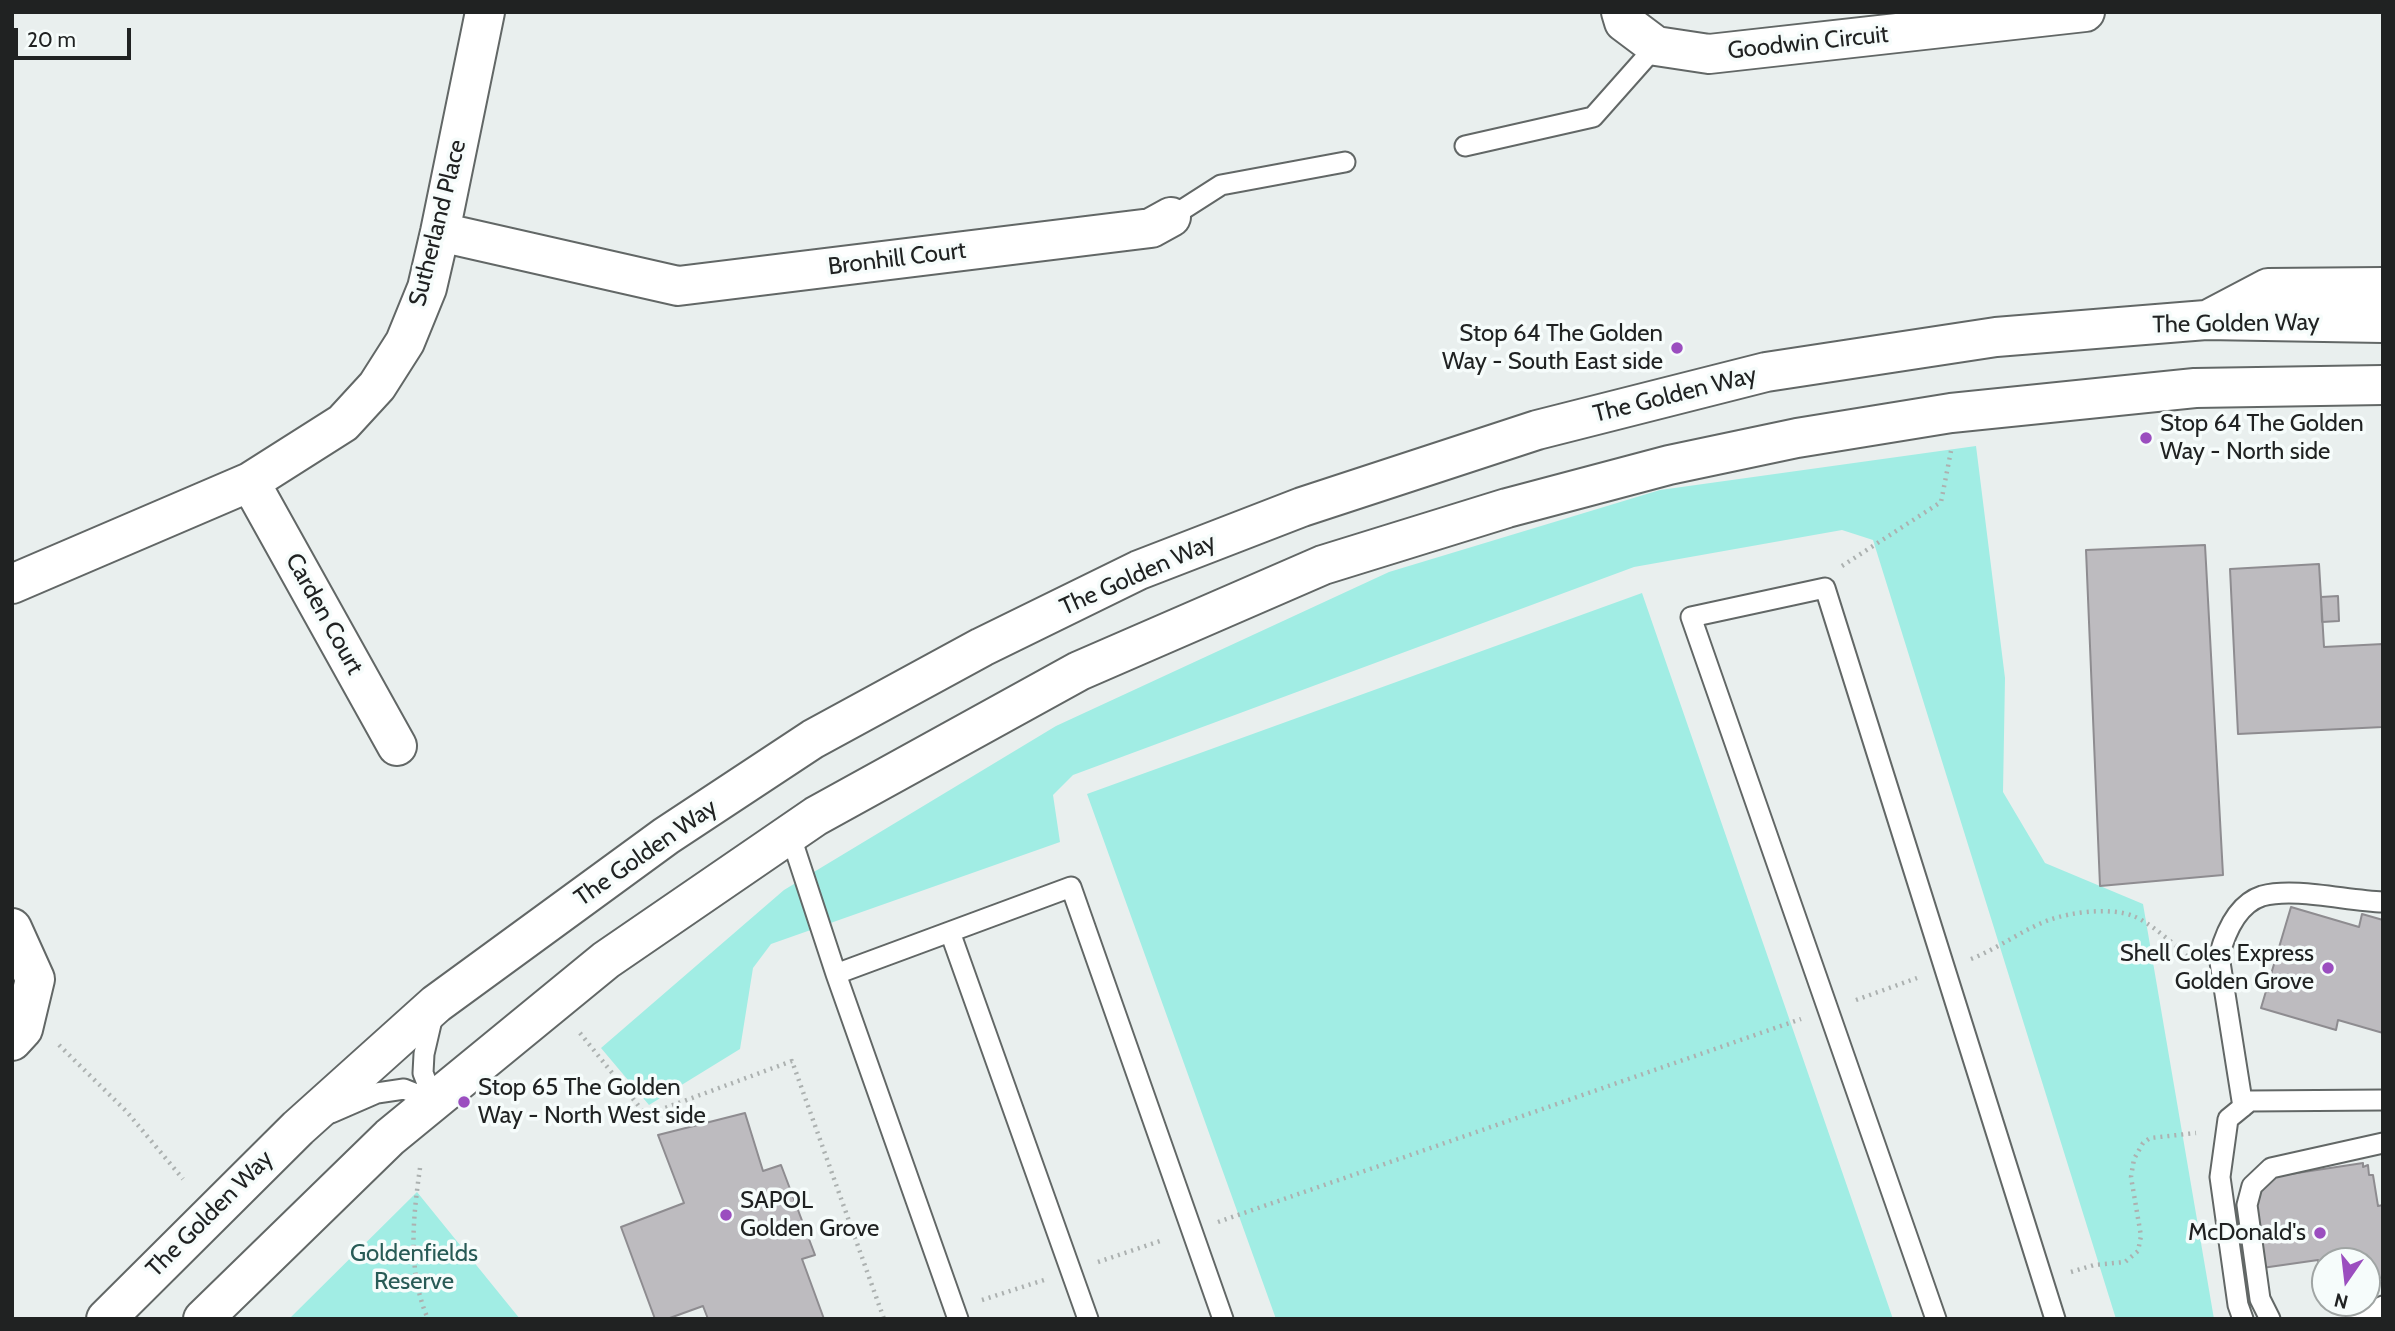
<!DOCTYPE html>
<html>
<head>
<meta charset="utf-8">
<style>
  body { margin:0 }
  #map { position:relative; width:2395px; height:1331px; overflow:hidden; background:#e9efee; font-family:Cabin,sans-serif }
  canvas { display:block }
  .frame { position:absolute; inset:0; border:14px solid #202222; pointer-events:none }
  .north { position:absolute; left:2311px; top:1247px; width:70px; height:70px; box-sizing:border-box; background:#f6fcfb; border:2px solid #a0a5a4; border-radius:50%; rotate:194deg; font-size:19px; font-weight:700; line-height:28px; text-align:center; color:#202222 }
  .north::after { content:''; display:block; margin:auto; width:24px; height:32px; background:#9b4ebf; clip-path:polygon(50% 0,100% 100%,50% 72%,0 100%) }
  .scale { position:absolute; left:14px; top:28px; width:117px; height:32px; box-sizing:border-box; border:4px solid #202222; border-top:0; padding-left:9px; font-size:21px; line-height:24px; white-space:nowrap; color:#202222; -webkit-text-stroke:5px #f6fcfb; paint-order:stroke }
</style>
</head>
<body>
<div id="map">
<canvas width="2395" height="1331"></canvas>
<div class="frame"></div>
<div class="north">N</div>
<div class="scale">20 m</div>
</div>
<script>
const context = document.querySelector('canvas').getContext('2d');
context.lineJoin = 'round';
function fill(path, color) { context.fillStyle = color; context.fill(path, 'evenodd'); }
function stroke(path, color, width, dash) { context.strokeStyle = color; context.lineWidth = width; context.lineCap = dash ? 'butt' : 'round'; context.setLineDash(dash || []); context.stroke(path); }
function drawText(font, color, halo, rows, align = 'center') {
  context.font = font + ' Cabin,sans-serif'; context.lineWidth = 7; context.setLineDash([]); context.textBaseline = 'middle'; context.strokeStyle = halo; context.fillStyle = color; for (const [text, x, y, turn = 0] of rows) {
    context.save(); context.translate(x, y); context.rotate((+turn || 0) * Math.PI / 180); context.textAlign = isNaN(turn) ? turn : align; if (halo) context.strokeText(text, 0, 0); context.fillText(text, 0, 0); context.restore();
  }
}
fill(new Path2D(`
  M1976 446 2005 678 2003 792 2045 863 2143 904 2214 1319H2116L1873 540 1842 530 1634 567 1073 775 1053 795 1060 842 771 944 753 968 740 1049 649 1105 601 1048 784 890 1056 726 1389 572 1660 490Z
  M1642 593 1893 1319H1276L1087 794Z
  M417 1192 520 1319H289Z`), '#a1ede4');
const building = new Path2D(`
  M2205 545 2223 875 2100 886 2086 550Z
  M2319 564 2324 647 2383 644V727L2238 734 2230 569Z
  M2338 596 2339 621 2322 622 2321 597Z
  M2291 907 2359 927 2362 914 2383 920V1033L2338 1020 2336 1030 2261 1008Z
  M745 1113 763 1171 781 1165 815 1255 802 1259 824 1319H708L703 1306 667 1319H655L621 1227 684 1203 658 1135Z
  M2363 1163V1167L2368 1165 2369 1175H2373L2378 1206 2383 1205V1277L2367 1282V1261H2325V1288H2322L2318 1260 2262 1268 2251 1180Z`);
fill(building, '#bdbbbf');
stroke(building, '#8e8c90', 2);
const lane = new Path2D(`
  M1465 146 1593 117 1656 46
  M1171 217 1221 185 1345 162
  M790 834 836 974
  M950 932 1088 1319
  M434 1101 423 1073 424 1054 434 1011
  M2243 1107 2219 956C2225 934 2237 904 2262 896 2295 887 2347 901 2383 902
  M331 1113 377 1093 404 1089 434 1101
  M958 1319 836 974 1071 887 1223 1319
  M1936 1319 1691 617 1825 588 2055 1319
  M2243 1319 2238 1305 2220 1177 2228 1119 2250 1101 2383 1100
  M2270 1319 2260 1299 2247 1205 2252 1186 2271 1168 2383 1143
  M2356 1319 2383 1306`);
const street = new Path2D(`
  M1621 12 1624 22 1656 46 1709 54 2085 12
  M440 232 678 286 1151 228 1171 217
  M250 482 397 746
  M12 584 250 482 343 423 377 386 405 342 427 288 440 232 485 12
  M12 928 35 979 23 1029 12 1041`);
const secondary = new Path2D(`
  M2211 318 2268 288 2383 287
  M106 1319 298 1128 436 1004 666 836 813 739 982 647 1139 570 1302 507 1537 430 1766 372 1996 337 2206 320 2383 323
  M203 1319 390 1137 606 960 816 816 1079 671 1323 565 1507 508 1669 465 1797 438 1951 413 2195 388 2383 385`);
stroke(lane, '#626766', 23);
stroke(street, '#626766', 42);
stroke(secondary, '#626766', 42);
stroke(new Path2D(`
  M1842 566 1941 502 1951 451
  M1971 959C1999 948 2022 930 2049 920 2071 912 2111 907 2133 916 2148 921 2178 947 2189 958
  M1856 1000 1917 978
  M580 1033 646 1115 792 1061 884 1319
  M59 1045 127 1112 183 1179
  M420 1168C413 1218 407 1271 428 1319
  M1218 1222 1801 1019
  M1098 1262 1163 1240
  M2071 1272 2094 1265 2125 1262 2138 1251 2141 1236 2131 1177 2134 1159 2143 1143 2150 1138 2196 1133
  M982 1300 1044 1280`), '#acb1b0', 4.5, [2, 5]);
stroke(lane, '#fff', 19);
stroke(street, '#fff', 38);
stroke(secondary, '#fff', 38);
for (const [x, y, r, color] of [
  [1677,348,7,"#9b4ebf"],
  [2146,438,7,"#9b4ebf"],
  [2328,968,7,"#9b4ebf"],
  [464,1102,7,"#9b4ebf"],
  [726,1215,7,"#9b4ebf"],
  [2320,1233,7,"#9b4ebf"]
]) { const dot = new Path2D(); dot.arc(x, y, r, 0, 2 * Math.PI); context.fillStyle = color; context.fill(dot); stroke(dot, '#f6fcfb', 2.5); }
drawText('24px', '#202222', '#f6fcfb', [
  ["Goodwin Circuit",1808,43,-6],
  ["Sutherland Place",438,223,-76],
  ["Bronhill Court",897,259,-7],
  ["The Golden Way",2236,324,-1],
  ["The Golden Way",1675,395,-14],
  ["The Golden Way",1138,575,-24],
  ["Carden Court",324,614,61],
  ["The Golden Way",646,853,-35],
  ["The Golden Way",210,1214,-45]
]);
drawText('24px', '#202222', '#f6fcfb', [
  ["Stop 64 The Golden",1663,334],
  ["Way - South East side",1663,362],
  ["Stop 64 The Golden",2160,424,"left"],
  ["Way - North side",2160,452,"left"],
  ["Shell Coles Express",2314,954],
  ["Golden Grove",2314,982],
  ["Stop 65 The Golden",478,1088,"left"],
  ["Way - North West side",478,1116,"left"],
  ["SAPOL",740,1201,"left"],
  ["Golden Grove",740,1229,"left"],
  ["McDonald's",2306,1233]
], 'right');
drawText('24px', '#285b56', '#f6fcfb', [
  ["Goldenfields",414,1254],
  ["Reserve",414,1282]
]);
</script>
</body>
</html>
